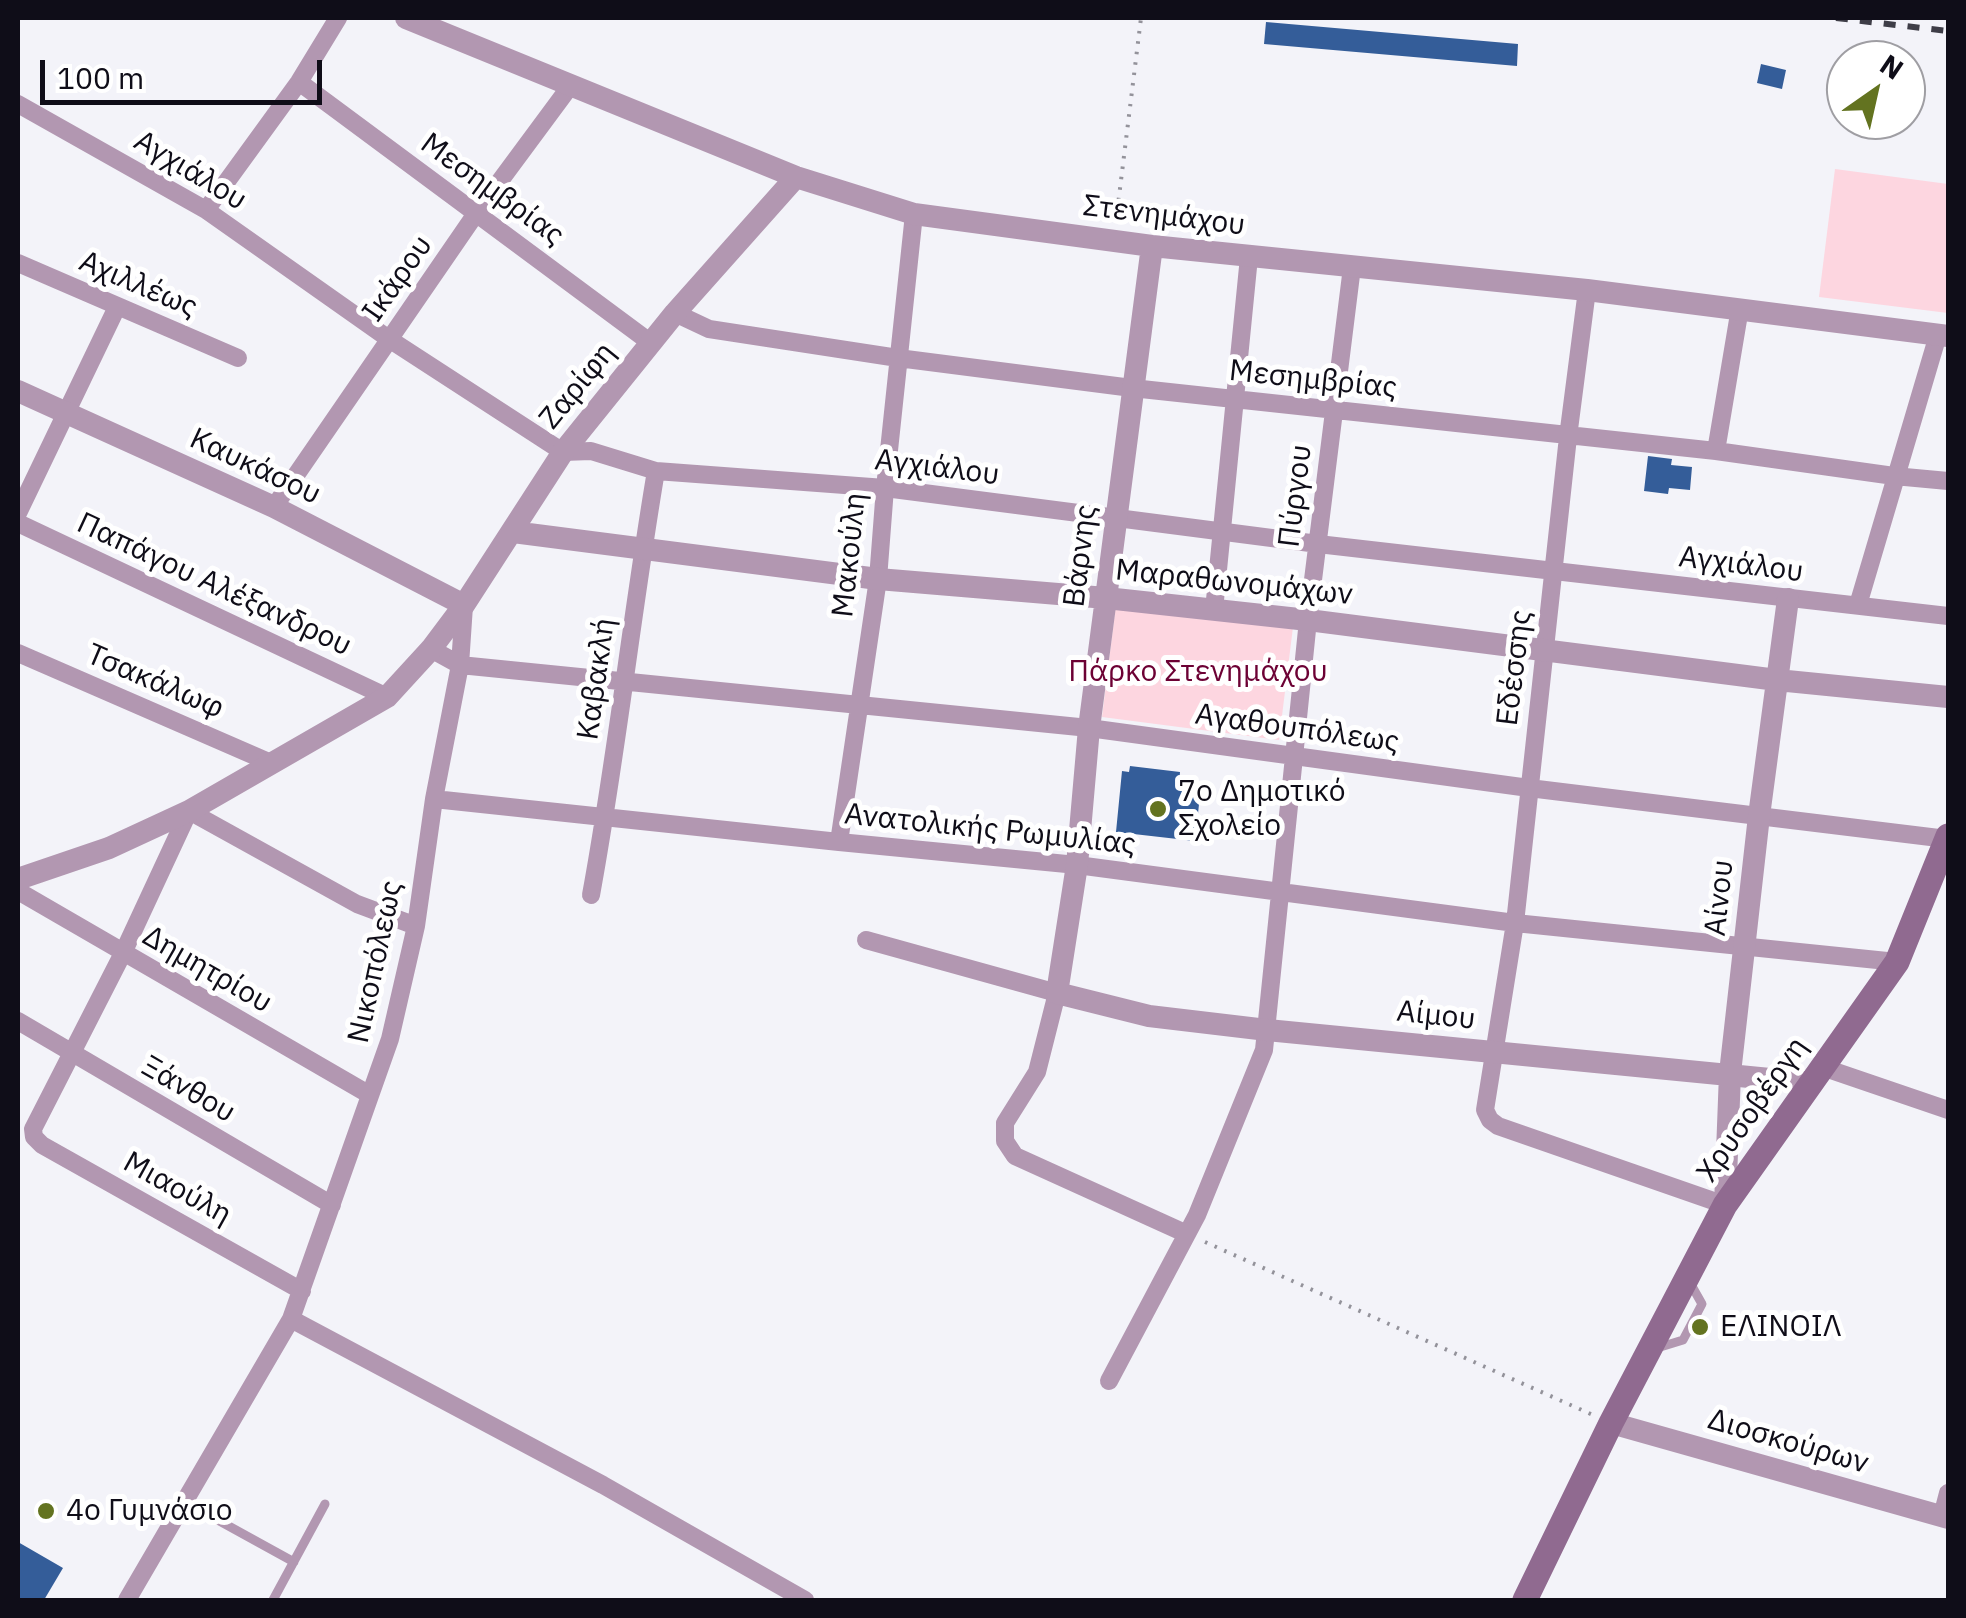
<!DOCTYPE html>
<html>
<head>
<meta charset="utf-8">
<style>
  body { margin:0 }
  #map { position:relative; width:1966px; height:1618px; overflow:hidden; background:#f3f3f9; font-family:"IBM Plex Sans",sans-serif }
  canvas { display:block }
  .frame { position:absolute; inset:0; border:20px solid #0f0d18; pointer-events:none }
  .north { position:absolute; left:1826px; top:40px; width:100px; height:100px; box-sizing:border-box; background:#fff; border:2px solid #9f9ea3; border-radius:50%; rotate:34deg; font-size:28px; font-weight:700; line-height:40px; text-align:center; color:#0f0d18 }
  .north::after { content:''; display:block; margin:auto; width:35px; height:45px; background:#637320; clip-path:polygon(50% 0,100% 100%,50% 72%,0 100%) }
  .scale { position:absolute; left:40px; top:60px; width:282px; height:45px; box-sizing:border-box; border:5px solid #0f0d18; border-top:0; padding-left:12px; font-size:30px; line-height:35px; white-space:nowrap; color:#0f0d18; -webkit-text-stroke:8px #fff; paint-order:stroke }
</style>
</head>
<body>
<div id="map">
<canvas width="1966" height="1618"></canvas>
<div class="frame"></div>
<div class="north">N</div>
<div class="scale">100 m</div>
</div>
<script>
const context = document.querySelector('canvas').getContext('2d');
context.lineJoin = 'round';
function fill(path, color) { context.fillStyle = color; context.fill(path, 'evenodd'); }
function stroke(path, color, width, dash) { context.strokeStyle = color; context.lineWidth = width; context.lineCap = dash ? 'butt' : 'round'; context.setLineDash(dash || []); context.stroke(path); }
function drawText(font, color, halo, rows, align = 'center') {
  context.font = font + ' "IBM Plex Sans",sans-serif'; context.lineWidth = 10; context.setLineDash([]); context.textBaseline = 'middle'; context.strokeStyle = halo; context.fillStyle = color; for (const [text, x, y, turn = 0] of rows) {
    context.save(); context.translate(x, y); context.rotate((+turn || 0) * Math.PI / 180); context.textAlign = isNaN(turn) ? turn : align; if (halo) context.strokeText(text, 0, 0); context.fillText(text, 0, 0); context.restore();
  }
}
fill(new Path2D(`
  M1835 169 1948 184V313L1819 297Z
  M1116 604 1293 627 1279 740 1102 717Z`), '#fdd6e0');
fill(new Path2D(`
  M1266 22 1518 44 1517 66 1264 44Z
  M1761 64 1786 70 1782 89 1757 83Z
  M1648 456 1672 459 1671 465 1692 467 1690 490 1669 488 1668 494 1644 491Z
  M1130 766 1180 772 1179 784 1201 786 1195 841 1116 832 1122 771 1129 772Z
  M18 1542 63 1568 44 1600H18Z`), '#345d99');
stroke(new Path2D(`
  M1116 221 1141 18
  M1205 1242 1593 1415`), '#93929a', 4, [2.5, 8]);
stroke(new Path2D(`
  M1657 1348 1683 1340 1702 1304 1689 1281
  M185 1502 294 1562
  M273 1600 325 1504`), '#b297b1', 9);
stroke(new Path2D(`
  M299 82 651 343
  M18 104 206 210 389 339 563 452 591 451 656 471 885 488 1318 544 1948 616
  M206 210 299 82 338 18
  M18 263 238 358
  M1587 290 1568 437 1515 923 1485 1110 1490 1120 1498 1126 1725 1205
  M675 313 709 329 898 358 1132 388 1716 451 1894 476 1948 481
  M1716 451 1740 308
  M274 507 477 212 571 85
  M18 513 117 307
  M18 523 387 697
  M1858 605 1938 335
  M1214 610 1249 257
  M431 649 460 665 1089 728 1529 788 1947 839
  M18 653 271 763
  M434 799 839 842 1077 865 1515 923 1897 962
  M839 842 878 579 885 488 914 214
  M18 891 370 1095
  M591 895C617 754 632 612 656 471
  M866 940 1057 993 1037 1072 1005 1123V1141L1015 1156 1187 1234
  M18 1021 332 1205
  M1822 1067 1948 1110
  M302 1291 42 1145 34 1137 33 1129 123 953 189 811 357 904 416 926
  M291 1319 603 1485 805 1600
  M1109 1381 1197 1215 1264 1050 1308 620 1352 267
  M1942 1516 1948 1493
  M127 1600 291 1319 390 1039 416 926 434 799 460 665 464 606`), '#b297b1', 18);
stroke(new Path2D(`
  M406 18 796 177 914 214 1152 246 1587 290 1948 336
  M1152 246 1089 728 1077 865 1057 993 1149 1016 1267 1030 1811 1083
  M18 391 274 507 464 605
  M513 532 878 579 1106 598 1308 620 1777 680 1948 697
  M18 879 109 848 189 811 387 697 431 649 464 605 563 452 675 313 796 177
  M1725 1205 1730 1073 1759 816 1788 599
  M1611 1423 1948 1518`), '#b297b1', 22);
stroke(new Path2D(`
  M1525 1600 1611 1423 1725 1205 1897 962 1948 836`), '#906a90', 25);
stroke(new Path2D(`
  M1836 18 1948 31`), '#3e3d47', 6, [12, 12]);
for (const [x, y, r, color] of [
  [1158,809,10,"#637320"],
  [1700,1327,10,"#637320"],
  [46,1511,10,"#637320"]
]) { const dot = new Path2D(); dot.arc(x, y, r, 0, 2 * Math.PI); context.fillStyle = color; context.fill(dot); stroke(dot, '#fff', 4); }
drawText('30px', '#0f0d18', '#fff', [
  ["Αγχιάλου",190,171,31],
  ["Μεσημβρίας",492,190,36],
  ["Στενημάχου",1164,216,7],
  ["Ικάρου",398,279,-55],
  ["Αχιλλέως",138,285,23],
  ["Μεσημβρίας",1313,380,6],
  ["Ζαρίφη",578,386,-51],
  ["Καυκάσου",255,467,25],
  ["Αγχιάλου",937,468,7],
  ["Πύργου",1296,496,-83],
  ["Μακούλη",850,555,-84],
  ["Βάρνης",1081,556,-83],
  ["Αγχιάλου",1741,565,7],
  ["Μαραθωνομάχων",1234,583,6],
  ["Παπάγου Αλέξανδρου",214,585,25],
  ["Εδέσσης",1515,668,-83],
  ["Καβακλή",597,679,-82],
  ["Τσακάλωφ",155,682,23],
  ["Αγαθουπόλεως",1297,729,8],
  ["Ανατολικής Ρωμυλίας",990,830,6],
  ["Αίνου",1720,898,-84],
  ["Νικοπόλεως",376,962,-78],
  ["Δημητρίου",207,970,30],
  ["Αίμου",1436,1016,6],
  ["Ξάνθου",188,1090,30],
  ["Χρυσοβέργη",1753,1110,-55],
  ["Μιαούλη",177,1189,29],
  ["Διοσκούρων",1788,1442,16]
]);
drawText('30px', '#6c0134', '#fff', [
  ["Πάρκο Στενημάχου",1198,672]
]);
drawText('30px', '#0f0d18', '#fff', [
  ["7ο Δημοτικό",1178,792],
  ["Σχολείο",1178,826],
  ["ΕΛΙΝΟΙΛ",1720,1327],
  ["4o Γυμνάσιο",66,1511]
], 'left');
</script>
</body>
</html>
